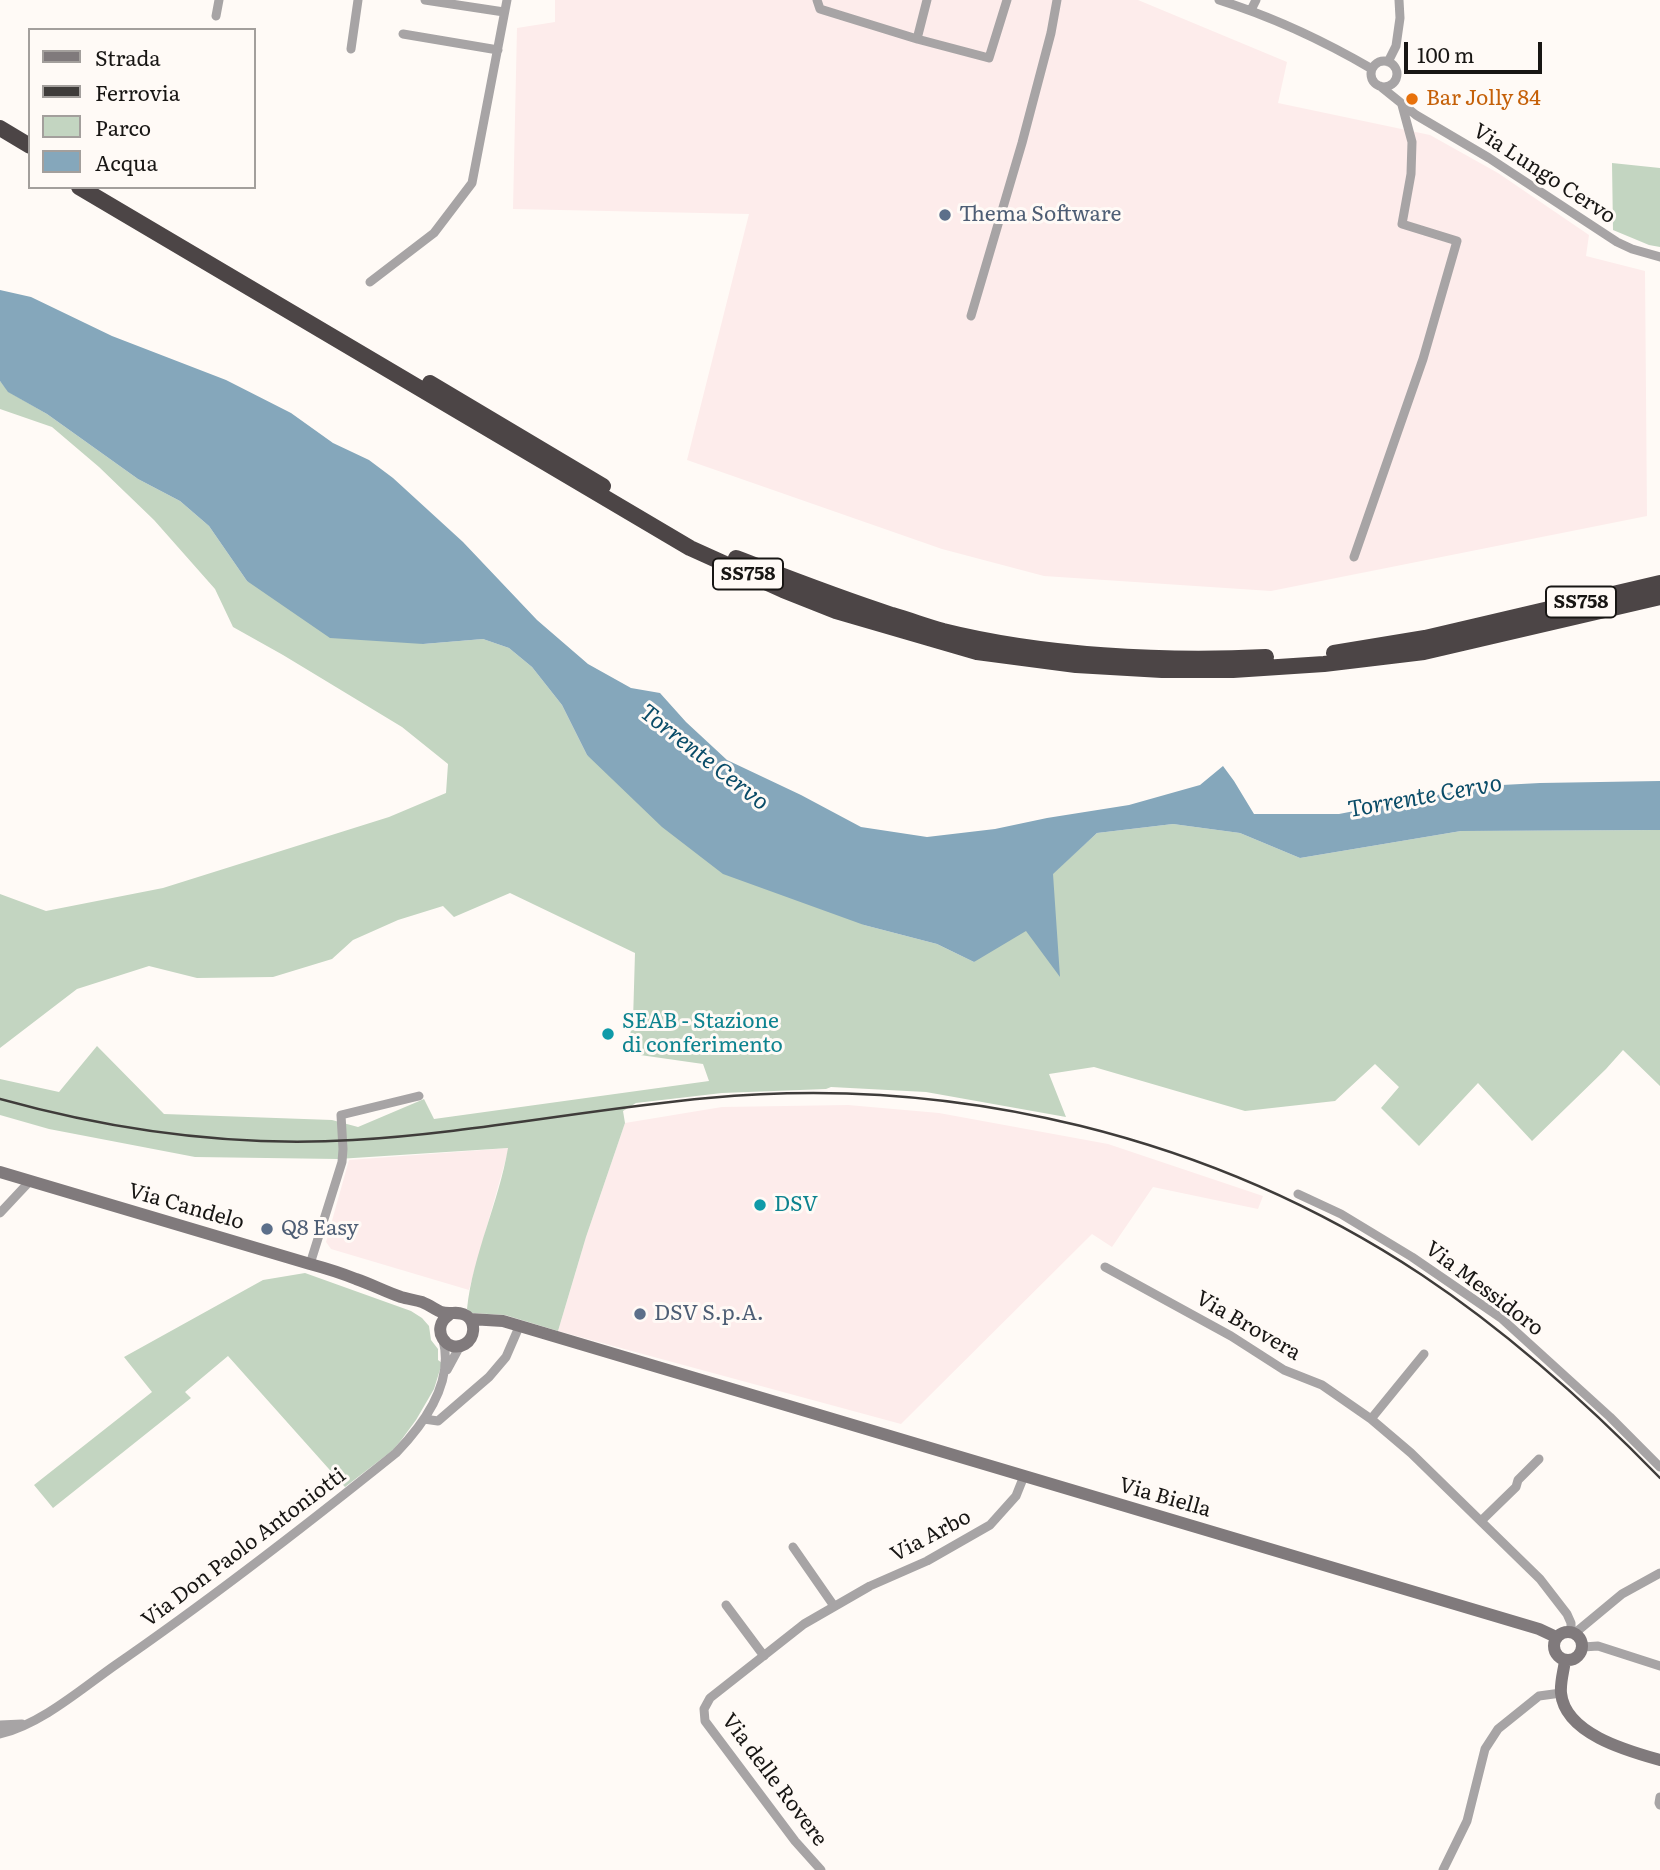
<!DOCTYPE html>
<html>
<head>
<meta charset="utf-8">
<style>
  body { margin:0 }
  #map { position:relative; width:1660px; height:1870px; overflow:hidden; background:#fffaf6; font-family:Literata,serif }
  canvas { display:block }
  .legend { position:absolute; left:28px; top:28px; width:228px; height:161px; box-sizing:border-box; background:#fffaf6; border:2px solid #a39f9c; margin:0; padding:9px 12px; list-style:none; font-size:21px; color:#181614 }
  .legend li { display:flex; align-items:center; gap:14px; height:35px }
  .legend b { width:35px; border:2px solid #a39f9c }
  .scale { position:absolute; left:1404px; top:42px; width:138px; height:32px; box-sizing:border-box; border:4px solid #181614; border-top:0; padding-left:9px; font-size:21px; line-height:24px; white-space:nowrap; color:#181614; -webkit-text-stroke:5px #fffaf6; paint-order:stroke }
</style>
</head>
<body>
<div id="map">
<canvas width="1660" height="1870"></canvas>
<ul class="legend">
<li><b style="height:9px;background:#807a7c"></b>Strada</li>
<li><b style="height:9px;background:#3f3c3a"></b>Ferrovia</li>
<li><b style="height:19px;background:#c3d5c1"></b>Parco</li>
<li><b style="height:19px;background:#85a7bb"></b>Acqua</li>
</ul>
<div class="scale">100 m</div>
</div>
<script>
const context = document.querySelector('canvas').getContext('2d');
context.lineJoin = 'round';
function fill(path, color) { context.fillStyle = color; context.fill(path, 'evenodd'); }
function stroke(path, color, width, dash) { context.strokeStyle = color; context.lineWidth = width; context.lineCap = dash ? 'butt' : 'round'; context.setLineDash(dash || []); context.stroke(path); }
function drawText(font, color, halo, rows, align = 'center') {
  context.font = font + ' Literata,serif'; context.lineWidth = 6; context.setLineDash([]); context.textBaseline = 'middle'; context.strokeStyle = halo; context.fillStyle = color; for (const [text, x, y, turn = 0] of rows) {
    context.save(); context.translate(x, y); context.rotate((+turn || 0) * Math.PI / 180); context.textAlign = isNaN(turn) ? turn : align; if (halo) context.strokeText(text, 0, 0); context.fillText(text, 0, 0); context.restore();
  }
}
fill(new Path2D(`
  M555 0H1138L1287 62 1278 103 1430 135 1498 173 1589 235 1586 256 1645 271 1647 516 1271 591 1044 576 942 549 687 460 749 214 513 209 517 28 555 22Z
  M848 1105 939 1113 1108 1144 1263 1196 1258 1209 1153 1187 1112 1247 1092 1234 901 1424 558 1331 586 1237 625 1123 722 1107Z
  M509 1148 469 1290 331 1249 326 1242 349 1160Z`), '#fdeceb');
fill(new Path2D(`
  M1612 163 1660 168V247L1649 245 1613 230Z
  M0 381 9 392 47 414 138 479 180 501 209 526 247 581 423 644 483 639 509 648 532 667 562 705 587 755 864 925 937 944 974 962 1053 873 1097 833 1173 824 1240 833 1300 858 1461 831 1660 830V1086L1623 1050 1606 1069 1532 1141 1478 1083 1419 1146 1381 1108 1399 1087 1375 1064 1335 1101 1245 1111 1094 1067 1049 1074 1066 1117 926 1092 831 1087 826 1089 722 1093 636 1103 623 1111 625 1123 586 1237 558 1331 505 1315 472 1313 467 1309C473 1254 499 1202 508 1148L338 1159 195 1157 49 1129 0 1115V1079L59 1092 97 1046 164 1114 332 1120 358 1127 424 1099 434 1119 709 1081 703 1064 626 1053 633 1021 635 953 510 893 454 917 443 906 398 920 353 940 332 959 273 977 197 978 149 966 77 989 0 1048V894L46 911 163 888 389 817 446 793 448 764 402 727 283 655 233 627 215 589 154 520 99 467 52 427 0 409Z
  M305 1273 411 1311 422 1318 429 1326 431 1340 438 1349V1360L442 1363 434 1389 416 1420 402 1439 393 1450 345 1487 228 1356 185 1392 191 1398 53 1508 34 1485 152 1392 124 1357 263 1280Z`), '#c3d5c1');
fill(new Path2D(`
  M0 290 31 297 112 336 226 380 291 413 333 443 369 460 393 478 463 542 537 620 588 664 631 688 660 693 686 722 727 760 801 795 861 827 927 837 995 829 1047 818 1129 805 1200 785 1223 766 1234 781 1254 814H1339L1483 786 1540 783 1660 781V830L1461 831 1300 858 1240 833 1173 824 1097 833 1053 874 1060 977 1026 931 974 962 937 944 864 925 723 874 662 827 587 755 562 705 532 667 509 648 483 639 423 644 330 638 247 581 209 526 180 501 138 479 47 414 8 392 0 381Z`), '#85a7bb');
stroke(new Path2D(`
  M425 0 504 12
  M817 0 820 9 917 39 927 0
  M1219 0C1273 17 1324 41 1372 69
  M1251 10 1256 0
  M216 16 219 0
  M403 34 498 50
  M917 39 989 58 1007 0
  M351 49 358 0
  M1371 74a13 13 0 1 1 26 0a13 13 0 1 1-26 0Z
  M1388 62 1396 46 1400 18 1399 0
  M1380 86 1416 115 1489 158 1617 242 1632 249 1660 257
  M370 282 434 233 472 183 507 0
  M971 316 1022 143 1051 33 1057 0
  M1354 557 1423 359 1457 241 1402 224 1411 174 1412 142 1402 105
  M1298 1194 1341 1214 1412 1257 1501 1318 1610 1417 1660 1467
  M0 1213 30 1181
  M310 1264 342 1162 343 1149 341 1115 419 1096
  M1105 1267 1231 1336 1284 1370 1322 1385 1371 1419 1411 1453 1540 1579 1567 1614 1571 1623V1631
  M447 1370 460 1346
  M424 1419 438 1421 489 1377 506 1357 519 1327
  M1371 1419 1424 1354
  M1481 1521 1516 1487 1518 1480 1539 1459
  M793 1547 834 1606
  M726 1605 764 1656
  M1575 1633 1622 1594 1660 1573
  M1583 1647 1598 1646 1660 1666
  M0 1725 22 1724
  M0 1734C41 1724 80 1690 114 1666 211 1599 304 1527 396 1453 424 1424 454 1382 443 1340
  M1660 1797 1659 1803 1660 1805
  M821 1870 795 1841 705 1721 704 1709 710 1698 804 1624 870 1586 927 1561 990 1525 1016 1496 1024 1476
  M1443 1870 1467 1821 1485 1749 1498 1729 1539 1696 1561 1693`), '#a7a4a5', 9);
stroke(new Path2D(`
  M0 1172 310 1264C325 1268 341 1273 356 1279 371 1284 386 1292 401 1297 408 1299 415 1300 422 1302 429 1305 435 1309 441 1312 450 1315 459 1310 467 1316 476 1323 475 1338 465 1344 447 1355 429 1328 449 1315
  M470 1319 503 1321 1539 1629 1556 1637
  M1554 1646a14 14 0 1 1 28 0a14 14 0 1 1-28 0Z
  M1565 1660C1564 1670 1560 1682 1561 1693 1565 1734 1628 1751 1660 1760`), '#807a7c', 12);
stroke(new Path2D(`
  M0 128 30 146
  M79 187 690 548 783 590 836 611 977 652 1076 665 1162 670H1233L1324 664 1424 652 1660 597
  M430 383 603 486
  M736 558C788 578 839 598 892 615 909 620 926 626 943 631 1043 656 1163 662 1266 657
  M1334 653 1425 638 1660 583`), '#4c4546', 16);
stroke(new Path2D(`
  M0 1099C115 1131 234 1147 353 1140 472 1133 589 1109 708 1098 956 1074 1214 1137 1422 1275 1509 1333 1587 1403 1660 1478`), '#3f3c3a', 2.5);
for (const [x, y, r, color] of [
  [1412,99,7,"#e8710a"],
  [945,215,7,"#5c6f8a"],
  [608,1034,7,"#0f9aa8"],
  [760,1205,7,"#0f9aa8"],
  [267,1229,7,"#5c6f8a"],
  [640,1314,7,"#5c6f8a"]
]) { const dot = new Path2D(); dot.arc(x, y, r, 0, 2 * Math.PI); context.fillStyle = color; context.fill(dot); stroke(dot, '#fffaf6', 2.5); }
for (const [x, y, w] of [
  [748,574,70],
  [1581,602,70]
]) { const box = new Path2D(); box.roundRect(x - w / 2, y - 15.5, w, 31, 5); context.fillStyle = '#fffaf6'; context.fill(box); stroke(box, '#181614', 2); }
drawText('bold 19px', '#181614', null, [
  ["SS758",748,574],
  ["SS758",1581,602]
]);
drawText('21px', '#c56008', '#fffaf6', [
  ["Bar Jolly 84",1426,99]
], 'left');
drawText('21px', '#181614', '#fffaf6', [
  ["Via Lungo Cervo",1544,174,33],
  ["Via Candelo",186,1207,16],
  ["Via Messidoro",1484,1289,37],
  ["Via Brovera",1248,1326,30],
  ["Via Biella",1165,1498,16],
  ["Via Arbo",931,1536,-28],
  ["Via Don Paolo Antoniotti",244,1548,-37],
  ["Via delle Rovere",774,1780,53]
]);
drawText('21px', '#4e5e75', '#fffaf6', [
  ["Thema Software",959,215],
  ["Q8 Easy",281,1229],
  ["DSV S.p.A.",654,1314]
], 'left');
drawText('21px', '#0d838f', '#fffaf6', [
  ["SEAB - Stazione",622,1022],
  ["di conferimento",622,1046],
  ["DSV",774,1205]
], 'left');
drawText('italic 23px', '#0a4c68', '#fffaf6', [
  ["Torrente Cervo",704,758,38],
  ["Torrente Cervo",1425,797,-10]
]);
</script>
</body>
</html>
